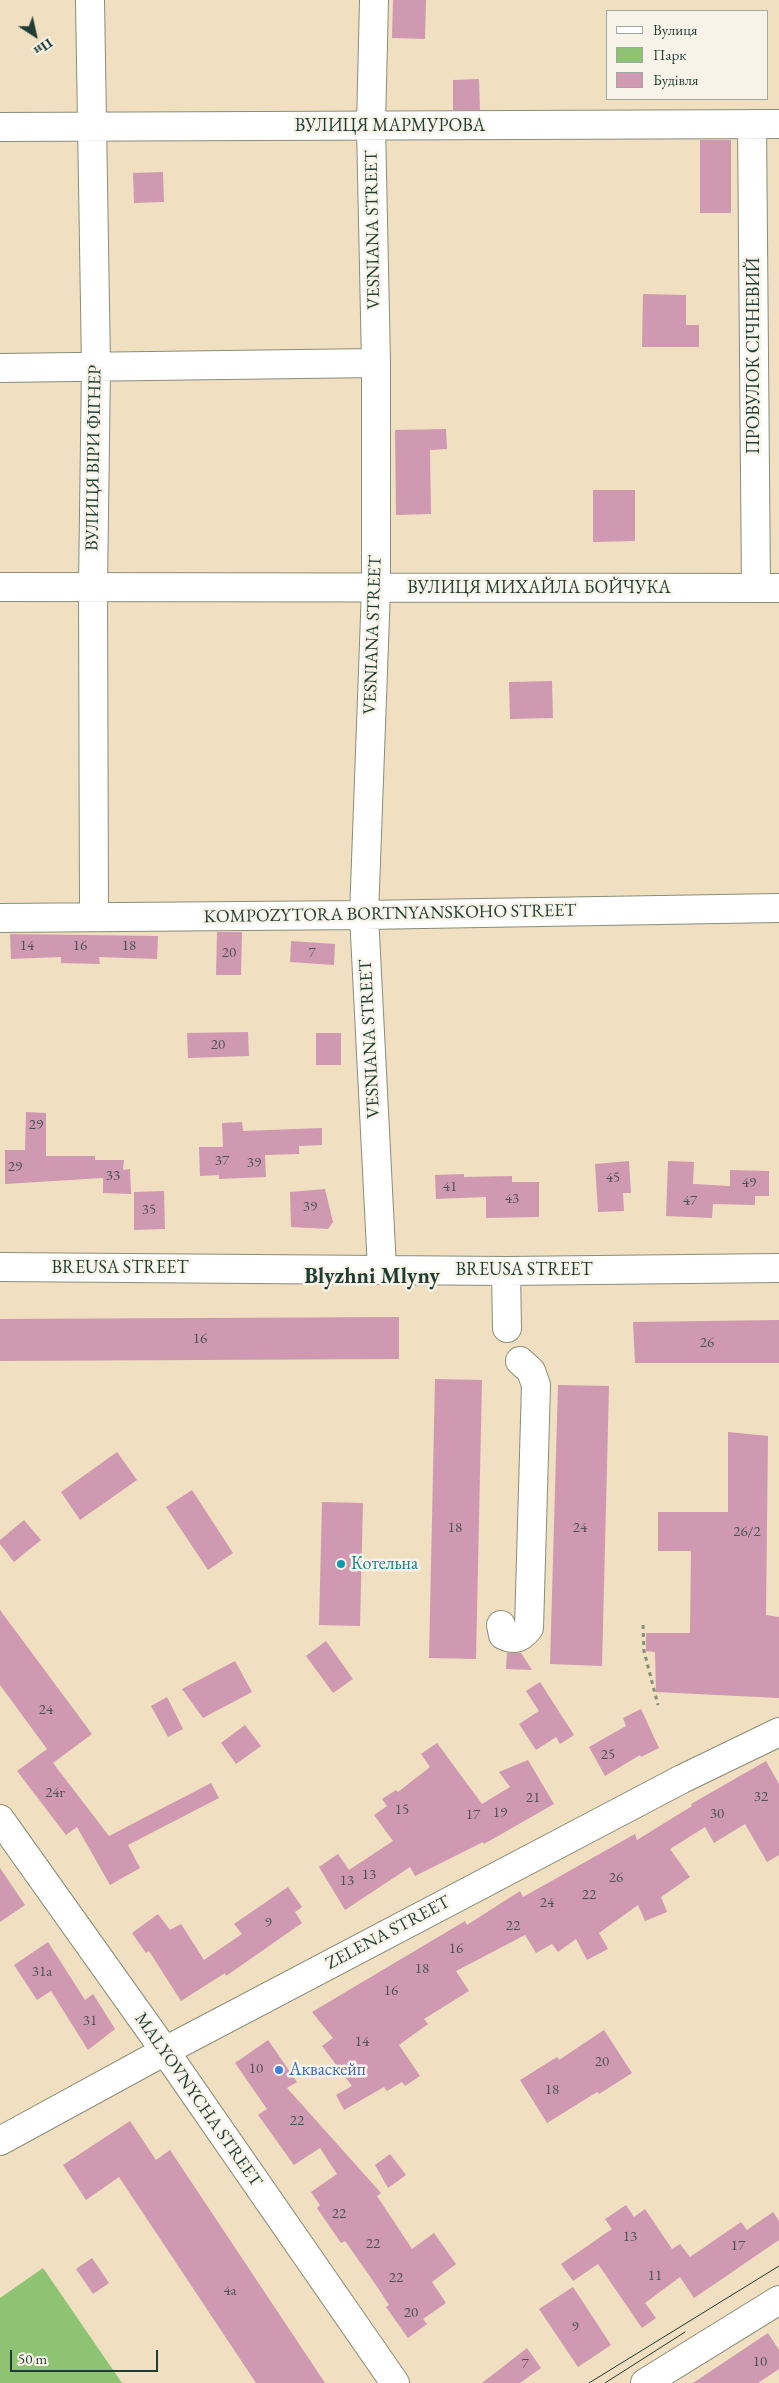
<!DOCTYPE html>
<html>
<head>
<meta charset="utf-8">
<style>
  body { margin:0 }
  #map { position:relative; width:779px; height:2383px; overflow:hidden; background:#f0dfc0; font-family:"EB Garamond",serif }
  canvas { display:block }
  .legend { position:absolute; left:606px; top:10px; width:162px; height:90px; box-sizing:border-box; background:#f7f3e8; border:1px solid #a1aaa0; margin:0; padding:6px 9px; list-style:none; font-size:15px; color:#1f3d34 }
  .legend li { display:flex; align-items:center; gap:10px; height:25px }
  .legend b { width:25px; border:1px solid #a1aaa0 }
  .north { position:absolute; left:10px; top:10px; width:50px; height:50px; -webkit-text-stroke:4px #f7f3e8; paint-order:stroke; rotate:145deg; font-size:14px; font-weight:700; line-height:20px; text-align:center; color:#1f3d34 }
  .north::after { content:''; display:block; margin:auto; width:18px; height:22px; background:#1f3d34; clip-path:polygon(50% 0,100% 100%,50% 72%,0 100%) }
  .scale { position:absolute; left:10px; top:2350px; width:148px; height:22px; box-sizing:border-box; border:2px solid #1f3d34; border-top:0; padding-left:6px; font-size:15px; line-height:18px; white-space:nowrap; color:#1f3d34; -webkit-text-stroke:4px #f7f3e8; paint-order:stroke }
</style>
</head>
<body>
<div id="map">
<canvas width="779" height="2383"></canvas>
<ul class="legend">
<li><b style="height:6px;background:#fff"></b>Вулиця</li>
<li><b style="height:14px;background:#8fc374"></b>Парк</li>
<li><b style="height:14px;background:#cf99b2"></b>Будівля</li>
</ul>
<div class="north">Пн</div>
<div class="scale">50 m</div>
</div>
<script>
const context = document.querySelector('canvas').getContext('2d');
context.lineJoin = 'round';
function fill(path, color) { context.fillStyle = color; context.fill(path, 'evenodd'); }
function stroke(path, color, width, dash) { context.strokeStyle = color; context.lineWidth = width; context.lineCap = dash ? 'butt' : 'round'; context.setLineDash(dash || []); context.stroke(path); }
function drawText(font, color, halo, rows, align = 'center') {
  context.font = font + ' "EB Garamond",serif'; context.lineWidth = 5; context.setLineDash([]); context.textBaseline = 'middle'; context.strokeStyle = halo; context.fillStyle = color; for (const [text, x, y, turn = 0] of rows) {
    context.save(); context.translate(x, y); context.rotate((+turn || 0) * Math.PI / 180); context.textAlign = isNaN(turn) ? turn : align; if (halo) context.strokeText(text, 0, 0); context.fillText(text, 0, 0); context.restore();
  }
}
fill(new Path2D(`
  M43 2268 122 2383H0V2298Z`), '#8fc374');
fill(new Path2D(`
  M393 0H426L425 39 392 38Z
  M479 79 480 110H453V80Z
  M700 140H731V213H700Z
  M163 172 164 202 134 203 133 173Z
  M643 294 686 295V325H699V347H642Z
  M446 429 447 449 430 450 431 514 396 515 395 430Z
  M593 490H635V541L593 542Z
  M552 681 553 718 510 719 509 682Z
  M217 932H242L241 975H216Z
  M10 934 158 936 157 959 99 957 100 964 61 963V957L11 959Z
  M291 941 335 944 334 965 290 962Z
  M248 1032 249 1056 188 1058 187 1033Z
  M316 1033H341V1065H316Z
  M26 1112 46 1113V1156H95V1160H124L123 1170 130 1169 131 1194 103 1193V1178L5 1184V1150H25Z
  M242 1122 243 1131 322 1128V1145L299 1146V1154L265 1155 266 1177 219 1179V1175L200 1176 199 1147H223L222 1123Z
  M629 1161 631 1193H623L624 1211 598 1212 595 1164Z
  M668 1161 694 1162 693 1184 730 1186V1170L769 1171V1196H755V1205L713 1204 712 1218 666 1216Z
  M464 1174V1177L512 1176V1182H539V1217L486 1218V1197L436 1199 435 1175Z
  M325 1189 333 1222 328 1229 291 1227 290 1192Z
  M164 1191 165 1229 134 1230V1192Z
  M399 1317V1359L0 1361V1319Z
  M779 1320V1363H635L633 1322Z
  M435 1379 482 1380 476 1659 429 1658Z
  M558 1385 609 1386 602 1666 550 1664Z
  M728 1432 768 1436 766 1615 779 1617V1698L656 1692 655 1652 646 1651V1633H690L691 1551H658V1512H728Z
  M117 1452 137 1480 80 1520 61 1492Z
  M192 1490 233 1553 208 1570 166 1507Z
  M322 1502 363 1503 360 1626 319 1625Z
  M24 1520 41 1540 14 1562 0 1544V1540Z
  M0 1610 92 1734 53 1763 109 1836 211 1783 219 1798 128 1845 140 1868 110 1885 77 1827 66 1835 17 1771 47 1749 0 1685Z
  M326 1641 353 1679 333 1693 306 1656Z
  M507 1653H521L532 1670 506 1669Z
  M235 1661 252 1692 203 1718 182 1689Z
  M540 1682 574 1735 560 1744 556 1737 536 1750 519 1724 539 1711 526 1691Z
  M167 1697 183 1729 168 1737 151 1706Z
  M641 1709 659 1748 641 1757 640 1755 605 1776 589 1747 626 1726 623 1718Z
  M245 1725 261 1746 236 1764 221 1743Z
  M437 1743 482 1804 510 1787 499 1772 528 1760 554 1804 484 1844 483 1842 415 1876 410 1867 345 1910 319 1867 338 1854 349 1870 393 1841 374 1815 387 1806 382 1799 396 1790 398 1792 430 1767 421 1754Z
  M766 1761 779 1784V1855L767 1862 745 1824 714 1843 705 1827 670 1849 690 1877 661 1897 667 1912 645 1921 638 1905 599 1933 608 1949 587 1960 576 1939 558 1952 552 1944 536 1953 525 1935 456 1971 469 1991 424 2019 428 2024 399 2045 420 2076 405 2086 402 2082 387 2091 384 2087 344 2110 336 2095 352 2086 322 2046 333 2038 312 2012 465 1921 467 1925 520 1891 523 1897 635 1834 637 1840 692 1806 691 1804Z
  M0 1868 25 1905 0 1922Z
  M288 1887 302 1907 295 1912 302 1923 226 1976 225 1973 181 2001 149 1951 146 1953 132 1933 158 1914 170 1930 181 1924 204 1960 242 1934 234 1924Z
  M48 1942 85 2000 93 1994 115 2029 88 2050 51 1991 37 2000 14 1965Z
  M604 2030 632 2073 599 2094 597 2092 547 2123 520 2080 557 2057 559 2060Z
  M268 2040 297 2082 287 2088 381 2193 377 2196 412 2249 434 2233 456 2264 432 2282 446 2303 423 2319 427 2324 408 2338 386 2307 389 2305 376 2285 345 2241 341 2243 317 2208 320 2205 311 2192 337 2174 320 2148 294 2165 258 2115 267 2109 235 2063Z
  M130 2121 156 2160 170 2150 325 2383H256L119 2177 86 2200 63 2165Z
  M390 2154 406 2175 388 2188 375 2165Z
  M626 2205 634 2217 645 2209 672 2249 680 2244 690 2257 741 2222 747 2230 773 2212 779 2221V2240L694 2298 680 2277 645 2303 656 2318 642 2328 598 2264 573 2281 561 2264 612 2229 605 2219Z
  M92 2258 109 2283 93 2294 76 2269Z
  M573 2287 611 2345 578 2367 539 2309Z
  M768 2333 779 2350V2369L758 2383H693Z
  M527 2348 541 2368 520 2383H482Z`), '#cf99b2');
const minor = new Path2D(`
  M90 0 96 366 93 587 94 917
  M374 0 371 126 376 363V589L364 915 382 1269
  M752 124 756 588
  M0 127 779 124
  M0 368 376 363
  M0 587 779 588
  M0 918 364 915 779 908
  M0 1267 506 1271 779 1268
  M506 1271 507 1328
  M501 1625 503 1635C515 1641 521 1638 529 1628L536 1385 531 1371 520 1361
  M0 1819 165 2051 395 2383
  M0 2141 165 2051 682 1779 779 1732
  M645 2383 779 2300`);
stroke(minor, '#888e7a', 30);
stroke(new Path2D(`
  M643 1625 644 1651 658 1705`), '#888e7a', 3, [4, 4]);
stroke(minor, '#fff', 28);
stroke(new Path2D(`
  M589 2383 779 2266
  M605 2383 685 2332`), '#1f3d34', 1);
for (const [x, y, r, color] of [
  [341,1564,5,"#0f9aa8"],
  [279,2070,5,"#3f7fe0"]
]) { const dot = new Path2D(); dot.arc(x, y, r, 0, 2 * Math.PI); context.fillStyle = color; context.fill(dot); stroke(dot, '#f7f3e8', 2); }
drawText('15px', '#4b5454', null, [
  ["14",27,946],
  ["16",80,946],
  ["18",129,946],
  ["20",229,953],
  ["7",312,953],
  ["20",218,1045],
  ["29",36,1125],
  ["37",222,1161],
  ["39",254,1163],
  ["29",15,1167],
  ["33",113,1176],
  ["45",613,1178],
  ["49",749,1183],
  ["41",450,1187],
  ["43",512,1199],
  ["47",690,1201],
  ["39",310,1207],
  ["35",149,1210],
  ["16",200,1339],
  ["26",707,1343],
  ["18",455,1528],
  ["24",580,1528],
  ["26/2",747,1532],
  ["24",46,1710],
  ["25",608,1755],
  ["24г",55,1793],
  ["32",761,1797],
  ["21",533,1798],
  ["15",402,1810],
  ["19",500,1813],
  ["30",717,1814],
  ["17",473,1815],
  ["13",369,1875],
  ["26",616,1878],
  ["13",347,1881],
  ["22",589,1895],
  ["24",547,1903],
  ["9",268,1923],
  ["22",513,1926],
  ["16",456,1949],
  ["18",422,1969],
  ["31а",42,1972],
  ["16",391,1991],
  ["31",90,2021],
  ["14",362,2042],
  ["20",602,2062],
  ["10",256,2069],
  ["18",552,2090],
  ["22",297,2121],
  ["22",339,2214],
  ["13",630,2237],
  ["22",373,2244],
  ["17",738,2246],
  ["11",655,2276],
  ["22",396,2278],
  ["4а",230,2291],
  ["20",411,2313],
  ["9",575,2327],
  ["10",760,2362],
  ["7",525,2364]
]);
drawText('18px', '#1f3d34', '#f7f3e8', [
  ["ВУЛИЦЯ МАРМУРОВА",390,126],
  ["VESNIANA STREET",373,230,-91],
  ["ПРОВУЛОК СІЧНЕВИЙ",754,356,-90],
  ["ВУЛИЦЯ ВІРИ ФІГНЕР",94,458,-89],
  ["ВУЛИЦЯ МИХАЙЛА БОЙЧУКА",539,588],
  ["VESNIANA STREET",373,635,-88],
  ["KOMPOZYTORA BORTNYANSKOHO STREET",390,914,-1],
  ["VESNIANA STREET",370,1039,-93],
  ["BREUSA STREET",120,1268],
  ["BREUSA STREET",524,1270],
  ["ZELENA STREET",388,1933,-28],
  ["MALYOVNYCHA STREET",198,2100,55]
]);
drawText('18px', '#0d838f', '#f7f3e8', [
  ["Котельна",351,1564]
], 'left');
drawText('18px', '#366cbe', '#f7f3e8', [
  ["Акваскейп",289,2070]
], 'left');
drawText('bold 22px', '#1f3d34', '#f7f3e8', [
  ["Blyzhni Mlyny",372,1277]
]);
</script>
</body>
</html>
